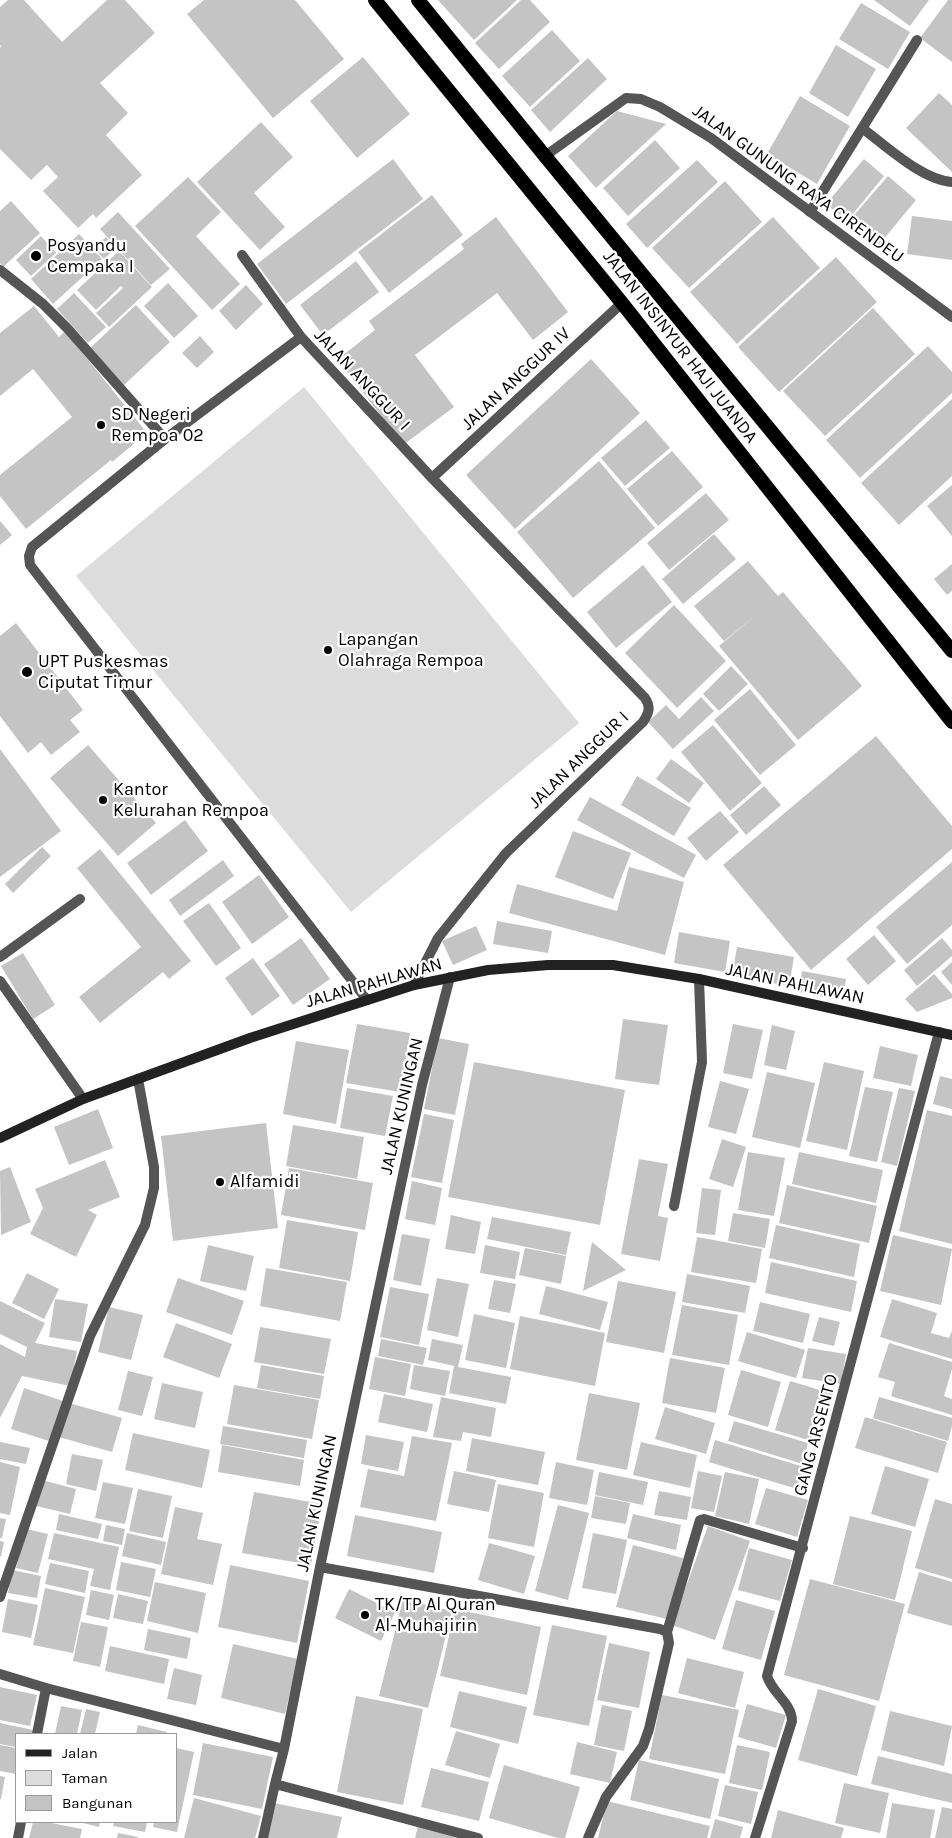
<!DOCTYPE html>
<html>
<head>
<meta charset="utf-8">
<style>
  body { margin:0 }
  #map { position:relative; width:952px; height:1838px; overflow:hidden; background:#fff; font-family:Karla,sans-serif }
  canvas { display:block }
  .legend { position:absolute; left:15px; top:1733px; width:162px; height:90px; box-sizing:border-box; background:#fff; border:1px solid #999; margin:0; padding:6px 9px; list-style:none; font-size:15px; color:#000 }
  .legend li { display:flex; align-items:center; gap:10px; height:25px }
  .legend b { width:25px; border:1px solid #999 }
</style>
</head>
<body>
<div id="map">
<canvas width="952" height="1838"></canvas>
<ul class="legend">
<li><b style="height:6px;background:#222"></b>Jalan</li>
<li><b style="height:14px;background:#dcdcdc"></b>Taman</li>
<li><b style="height:14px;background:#c4c4c4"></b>Bangunan</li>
</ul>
</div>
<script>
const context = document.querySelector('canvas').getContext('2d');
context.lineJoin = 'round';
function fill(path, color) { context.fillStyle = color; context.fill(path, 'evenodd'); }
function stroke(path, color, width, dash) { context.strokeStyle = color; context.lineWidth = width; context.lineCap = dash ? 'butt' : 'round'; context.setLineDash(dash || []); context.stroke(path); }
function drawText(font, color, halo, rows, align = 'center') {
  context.font = font + ' Karla,sans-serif'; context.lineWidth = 4.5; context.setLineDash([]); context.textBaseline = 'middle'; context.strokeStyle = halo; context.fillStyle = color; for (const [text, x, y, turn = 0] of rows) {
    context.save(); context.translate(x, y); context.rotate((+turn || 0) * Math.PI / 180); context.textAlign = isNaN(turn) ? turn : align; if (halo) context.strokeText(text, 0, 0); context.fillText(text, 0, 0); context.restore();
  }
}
fill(new Path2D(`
  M304 387 579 723 351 912 76 576Z`), '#dcdcdc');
fill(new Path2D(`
  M8 0H24L62 42 107 0H125L155 33 100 83 128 113 106 135 142 175 96 218 93 214 78 228 43 191 58 177 47 165 31 180 0 149V48L1 46 0 45V7Z
  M204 0H295L344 59 273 118 187 14Z
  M438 0H517L474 40Z
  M521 0H530L550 22 499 69 475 43Z
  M874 0H929L910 26Z
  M948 0H952V62L920 38Z
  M861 3 910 32 888 69 839 39Z
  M552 30 580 61 530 107 502 76Z
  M836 45 876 69 848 117 809 93Z
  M363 57 410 114 357 158 310 101Z
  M588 58 607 79 550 132 531 110Z
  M939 93 952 105V172L906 128Z
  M800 96 850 126 817 184 767 154Z
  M617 111 666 124 596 188 568 156Z
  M261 122 293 157 254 193 285 227 260 250 197 182Z
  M655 140 680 168 628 216 603 188Z
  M393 159 423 199 286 304 257 264Z
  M864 159 884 176 847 221 826 204Z
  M697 160 718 182 647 248 626 224Z
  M888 176 916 200 878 246 849 221Z
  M188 177 221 212 196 236 240 284 212 310 135 226Z
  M725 181 762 222 689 288 652 248Z
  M432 195 463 235 389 293 358 252Z
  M11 201 40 233 3 267 0 263V211Z
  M118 212 170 269 151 285 100 229Z
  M912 216 952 221V260L907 254Z
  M496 217 568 312 533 340 497 293 415 355 454 407 403 445 338 359 375 330 369 321 464 249 461 244Z
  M773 217 820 268 737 344 690 292Z
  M79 234 102 259 53 304 31 279Z
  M41 236 56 253 31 276 16 260Z
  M106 237 116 248 104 259 94 248Z
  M119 251 152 287 109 327 96 313 123 288 121 286 96 310 77 290Z
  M836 257 877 302 779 392 738 347Z
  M356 261 379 292 323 335 300 305Z
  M168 283 198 316 174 338 144 306Z
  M246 285 263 304 236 330 219 311Z
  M74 293 106 327 88 343 57 309Z
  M136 305 170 342 124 385 90 348Z
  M34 306 59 337 65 331 147 433 112 462 111 460 26 529 0 496V475L72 417 33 369 0 396V333Z
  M873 308 915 354 825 436 783 391Z
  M200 336 214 352 197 368 182 353Z
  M928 346 952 372V393L860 478 826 440Z
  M591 359 640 413 515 529 466 475Z
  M952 399V476L899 525 861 483Z
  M646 420 670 448 625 486 601 458Z
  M672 451 703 487 658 526 627 489Z
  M599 461 655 528 573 598 517 532Z
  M952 485V536L927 506Z
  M706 493 729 520 669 570 647 543Z
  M0 521 12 535 0 545Z
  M714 534 736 559 683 604 662 579Z
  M748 561 778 596 783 592 862 686 798 740 719 646 757 614 724 641 694 606Z
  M952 564V591L947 595 934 579Z
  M643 565 672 602 616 648 587 612Z
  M674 605 726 661 677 708 625 653Z
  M16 623 83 710 70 720 80 732 51 755 41 742 28 753 0 716V636Z
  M731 666 748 684 719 711 703 694Z
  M750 689 796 745 760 775 714 720Z
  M701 697 714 711 673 749 648 722 666 705 679 719Z
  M713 725 762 783 730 811 681 752Z
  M876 736 952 826V849L811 970 723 865Z
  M88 745 156 823 118 856 50 778Z
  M0 749 61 831 0 877Z
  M671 759 704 783 689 803 656 779Z
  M637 776 691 808 674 836 621 805Z
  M764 786 781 805 746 835 730 815Z
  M590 797 696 855 684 878 577 820Z
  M720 811 739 832 706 861 687 838Z
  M185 820 208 851 151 895 127 863Z
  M573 831 631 853 613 899 555 877Z
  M42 847 51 856 13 893 5 884Z
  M100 849 191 961 169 979 163 972 100 1023 79 997 141 947 77 868Z
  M223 860 234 876 180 916 169 900Z
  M952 862V925L907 964 876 927Z
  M629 867 684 882 665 955 509 913 517 884 617 911Z
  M259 875 289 917 252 944 222 902Z
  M209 903 241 948 216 966 183 921Z
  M497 921 552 931 548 953 493 944Z
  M476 926 487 950 453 965 442 941Z
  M679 932 730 941 725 972 674 963Z
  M874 935 896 961 868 985 846 959Z
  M301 938 330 979 293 1005 264 964Z
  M942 938 952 950V956L917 986 904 970Z
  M737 947 794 957 789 986 732 976Z
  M23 953 55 1005 33 1019 1 966Z
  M253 958 280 996 252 1016 225 978Z
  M952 962V985L941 972Z
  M802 971 846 979 843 999 799 992Z
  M934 974 952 994V998L917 1012 905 999Z
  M623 1019 668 1025 659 1085 615 1079Z
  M357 1024 410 1033 400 1092 346 1083Z
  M733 1024 763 1030 752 1079 723 1073Z
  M772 1025 795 1031 786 1070 764 1065Z
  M438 1038 469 1044 455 1115 424 1109Z
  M296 1041 349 1050 336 1124 283 1114Z
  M880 1046 918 1055 911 1086 873 1078Z
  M474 1062 625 1090 600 1225 448 1197Z
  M824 1062 864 1071 847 1150 806 1141Z
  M767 1072 815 1083 800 1148 752 1137Z
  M940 1076 952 1079V1109L933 1104Z
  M720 1081 749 1089 736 1134 708 1127Z
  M865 1087 893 1092 877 1162 849 1156Z
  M347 1088 393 1096 385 1136 340 1128Z
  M899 1088 915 1091 897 1166 881 1162Z
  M98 1109 113 1148 69 1165 54 1127Z
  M927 1110 952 1116V1244L899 1231Z
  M424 1114 454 1120 442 1183 411 1177Z
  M266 1123 278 1228 173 1241 161 1136Z
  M293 1125 364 1137 357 1179 286 1166Z
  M722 1139 746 1147 733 1187 709 1179Z
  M748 1152 785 1158 774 1216 738 1210Z
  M799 1152 883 1170 876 1203 792 1184Z
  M639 1159 668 1164 658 1216 668 1218 660 1261 621 1254Z
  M105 1160 120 1197 88 1210 97 1215 76 1257 30 1234 43 1208 35 1189Z
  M10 1167 31 1222 1 1235 0 1171Z
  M289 1168 373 1183 365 1230 281 1215Z
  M412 1181 442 1188 435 1225 405 1219Z
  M787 1185 877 1206 869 1243 779 1223Z
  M702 1188 721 1190 715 1235 696 1233Z
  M733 1213 770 1219 765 1248 728 1241Z
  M451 1215 481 1222 475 1254 445 1249Z
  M492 1217 571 1232 566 1255 487 1239Z
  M287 1220 358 1232 350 1281 279 1268Z
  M776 1225 860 1244 854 1277 769 1258Z
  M402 1234 430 1239 421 1286 393 1280Z
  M893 1235 952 1249 941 1305 880 1291Z
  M697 1237 762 1249 756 1283 691 1272Z
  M592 1242 626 1270 583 1291Z
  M208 1245 254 1256 246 1291 200 1281Z
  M485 1245 520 1252 515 1279 480 1273Z
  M525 1248 566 1256 561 1284 519 1275Z
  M771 1262 857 1281 851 1312 765 1293Z
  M266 1268 347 1282 340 1321 260 1306Z
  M27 1273 59 1289 44 1319 12 1303Z
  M687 1274 750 1286 745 1313 682 1302Z
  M178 1278 244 1301 232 1335 166 1312Z
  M437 1278 469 1284 458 1337 427 1330Z
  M494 1280 516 1284 510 1313 488 1309Z
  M618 1281 676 1292 664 1353 606 1342Z
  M546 1286 608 1302 600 1330 539 1314Z
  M390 1287 429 1294 419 1345 380 1337Z
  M55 1299 88 1304 81 1342 49 1337Z
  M892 1299 937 1313 931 1333 949 1338 952 1331V1359L880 1337Z
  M0 1301 45 1323 35 1343 77 1351 70 1386 22 1376 0 1418V1344L25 1357 27 1347 0 1334Z
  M760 1302 810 1314 803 1343 753 1331Z
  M682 1305 738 1315 729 1365 672 1355Z
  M109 1307 143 1315 131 1360 98 1352Z
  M474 1314 515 1323 506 1368 465 1360Z
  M520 1316 605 1333 595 1386 510 1369Z
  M819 1317 840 1322 834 1346 812 1341Z
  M176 1323 232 1344 219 1378 163 1357Z
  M260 1327 331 1339 324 1374 254 1362Z
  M747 1332 805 1350 796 1378 738 1361Z
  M381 1339 427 1348 423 1365 378 1356Z
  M432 1339 463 1345 458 1367 511 1377 506 1404 449 1393 454 1366 428 1360Z
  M889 1343 952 1362V1369L944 1396 952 1399V1415L891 1396 895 1382 878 1377Z
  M808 1348 846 1354 841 1384 802 1378Z
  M375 1357 411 1364 405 1396 369 1389Z
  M670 1358 725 1368 716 1413 662 1403Z
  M261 1365 324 1376 320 1399 257 1388Z
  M414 1365 450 1371 445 1396 410 1389Z
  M741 1370 781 1382 768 1427 728 1415Z
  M128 1371 153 1377 142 1416 118 1410Z
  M790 1381 833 1394 818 1443 775 1430Z
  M162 1383 203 1392 195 1428 154 1419Z
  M234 1385 319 1400 312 1439 227 1424Z
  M24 1388 63 1401 49 1441 11 1429Z
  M589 1393 640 1403 627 1470 576 1460Z
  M384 1394 433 1404 427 1432 378 1422Z
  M441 1397 496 1408 491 1437 463 1432 461 1441 433 1437Z
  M879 1397 952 1418V1426L948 1441 873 1418Z
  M69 1403 122 1418 112 1452 59 1437Z
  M665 1407 715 1423 706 1454 655 1439Z
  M865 1417 947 1442 938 1473 855 1448Z
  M734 1421 808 1443 803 1464 728 1441Z
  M223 1426 307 1440 304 1458 220 1444Z
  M133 1433 210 1450 202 1488 125 1470Z
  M366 1435 404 1442 398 1471 361 1464Z
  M412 1436 452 1443 436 1521 360 1507 368 1469 404 1476Z
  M472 1438 545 1452 538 1485 466 1471Z
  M715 1440 804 1467 797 1489 709 1462Z
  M0 1442 30 1448 26 1464 0 1459Z
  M641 1442 697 1455 690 1488 633 1475Z
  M222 1445 304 1460 300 1486 218 1472Z
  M72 1454 103 1460 96 1491 66 1484Z
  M0 1462 20 1467 10 1515 0 1513Z
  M556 1462 594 1470 587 1505 549 1498Z
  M885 1466 929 1479 915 1527 871 1514Z
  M454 1471 496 1480 489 1512 447 1504Z
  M698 1471 722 1476 714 1512 691 1508Z
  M599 1472 648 1482 643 1505 595 1495Z
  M725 1472 759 1479 749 1524 715 1516Z
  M42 1480 76 1489 70 1514 36 1506Z
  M103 1482 133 1488 125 1524 95 1518Z
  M498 1484 544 1493 534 1547 488 1538Z
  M766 1488 808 1500 797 1537 755 1524Z
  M138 1489 172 1496 163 1538 129 1531Z
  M659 1491 691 1497 687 1520 654 1515Z
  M254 1492 322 1504 311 1565 242 1553Z
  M595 1496 630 1503 626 1524 591 1518Z
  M935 1499 952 1504V1579L915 1568Z
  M558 1505 589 1513 568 1600 535 1591Z
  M175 1507 203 1513 197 1539 222 1544 213 1585 161 1574Z
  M59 1514 102 1524 98 1539 56 1530Z
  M633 1514 681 1525 676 1550 627 1538Z
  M355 1515 442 1532 434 1573 347 1556Z
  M850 1516 912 1531 895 1600 833 1584Z
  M0 1518 6 1519 2 1538H0Z
  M106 1525 125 1529 122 1545 103 1541Z
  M708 1526 750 1541 715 1640 672 1625Z
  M26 1529 48 1534 38 1573 16 1568Z
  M54 1533 119 1547 110 1590 90 1586 94 1569 48 1559Z
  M127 1533 166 1542 161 1565 122 1556Z
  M593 1533 627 1540 616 1594 582 1588Z
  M0 1541 4 1542 1 1557 0 1556Z
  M489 1543 535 1556 524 1594 478 1580Z
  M633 1545 683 1558 667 1619 616 1607Z
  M749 1548 792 1560 780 1601 738 1590Z
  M121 1562 156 1569 150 1597 116 1590Z
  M50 1563 89 1571 85 1593 45 1584Z
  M230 1565 309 1581 297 1643 218 1627Z
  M12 1570 41 1576 37 1598 8 1593Z
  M919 1572 952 1582V1626L907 1613Z
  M810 1579 905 1604 879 1701 784 1675Z
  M155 1582 206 1593 198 1633 147 1621Z
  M45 1588 85 1597 73 1653 33 1645Z
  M349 1589 395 1612 381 1641 335 1618Z
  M91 1590 114 1595 109 1620 86 1615Z
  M118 1594 148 1601 143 1624 113 1618Z
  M8 1599 38 1605 31 1638 2 1632Z
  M403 1599 452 1611 428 1708 379 1696Z
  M736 1600 775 1611 761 1660 722 1649Z
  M455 1609 541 1627 527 1695 440 1676Z
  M81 1622 108 1627 100 1667 73 1661Z
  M552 1625 607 1636 589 1726 533 1715Z
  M148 1629 191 1638 187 1659 144 1650Z
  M609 1643 650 1652 639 1708 597 1700Z
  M233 1644 298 1659 285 1714 221 1698Z
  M110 1646 169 1659 164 1684 105 1671Z
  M687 1658 744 1672 735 1708 678 1693Z
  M174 1668 202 1675 196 1705 167 1699Z
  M0 1687 37 1695 30 1726 0 1720Z
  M818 1689 876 1706 857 1776 798 1760Z
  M459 1691 527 1707 518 1744 450 1727Z
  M662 1695 739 1710 725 1774 649 1759Z
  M356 1696 423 1709 403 1805 337 1792Z
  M747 1704 786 1715 776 1748 738 1737Z
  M602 1705 632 1711 624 1751 594 1745Z
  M61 1706 82 1710 77 1734H55Z
  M86 1709 100 1712 95 1734H80Z
  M890 1711 952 1726 944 1766 881 1750Z
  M0 1723 33 1730 32 1734H16V1747L0 1744Z
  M138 1725 167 1732 166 1734H136Z
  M456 1731 500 1744 490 1778 445 1765Z
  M577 1742 617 1752 610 1783 570 1774Z
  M203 1743 273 1757 262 1809 193 1795Z
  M0 1745 16 1748V1774L0 1771Z
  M737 1745 770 1752 762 1790 729 1783Z
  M176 1748 194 1752 177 1832 153 1827 154 1822H176Z
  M878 1756 952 1774V1803L871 1784Z
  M639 1760 719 1779 710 1819 630 1800Z
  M504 1765 580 1787 565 1838H558L489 1818Z
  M431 1768 489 1782 479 1821 421 1807Z
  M0 1776 5 1777 1 1799H0Z
  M844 1783 889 1793 880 1833 835 1823Z
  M725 1785 758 1792 751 1824 718 1816Z
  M194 1798 261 1816 255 1838H184Z
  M607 1801 710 1826 707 1838H598Z
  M274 1803 342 1817 337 1838H267Z
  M892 1803 935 1810 930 1838H886Z
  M942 1807 952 1809V1838H935Z
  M778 1810 844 1828 841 1838H771Z
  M715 1819 743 1827 740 1838H710Z
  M33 1822H46L82 1829 80 1838H29Z
  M79 1822H100L99 1827Z
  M114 1822H147L145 1832 113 1826Z
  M418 1826 461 1838H415Z
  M118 1833 138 1837V1838H117Z`), '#c4c4c4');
stroke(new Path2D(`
  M862 128C886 146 922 180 952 182
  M810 212 917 40
  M242 255 301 337 432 478 645 698C651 707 649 713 643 722L506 853 438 938 414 985
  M0 270 43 304 68 329 165 439
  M301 337 165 439 32 547 29 556 30 565 367 1000
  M432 478 622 303
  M0 957 80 899
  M0 981 83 1099
  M674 1206 702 1062 699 979
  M320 1567 660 1629 667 1632
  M0 1597 90 1336 145 1225 154 1188V1167L138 1079
  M667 1632 700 1520 704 1519 803 1548
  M0 1674 46 1688 284 1749 320 1567 411 1137 422 1085 450 977
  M37 1734 46 1688
  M284 1749 275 1784 478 1838
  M18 1838 21 1822
  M263 1838 275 1784
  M588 1838 606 1797 643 1746 649 1729 669 1643 667 1632
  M755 1838 792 1721C792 1703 772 1693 767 1676L939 1032`), '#555', 10);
stroke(new Path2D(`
  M545 156 626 98 641 99 660 107 711 138 952 317`), '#555', 10);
stroke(new Path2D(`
  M0 1138 83 1099 250 1038 414 985 488 970 548 965H613L699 979 952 1035`), '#222', 10);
stroke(new Path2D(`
  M375 0 622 303 952 722
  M418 0 545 156 952 651`), '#000', 14);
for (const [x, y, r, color] of [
  [36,256,6,"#000"],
  [101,425,5,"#000"],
  [328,650,5,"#000"],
  [27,672,6,"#000"],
  [103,800,5,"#000"],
  [220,1182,5,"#000"],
  [365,1615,5,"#000"]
]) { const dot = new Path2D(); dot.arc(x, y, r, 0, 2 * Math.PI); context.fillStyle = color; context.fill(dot); stroke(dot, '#fff', 2); }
drawText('18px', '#000', '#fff', [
  ["JALAN GUNUNG RAYA CIRENDEU",798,184,36],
  ["JALAN INSINYUR HAJI JUANDA",680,347,52],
  ["JALAN ANGGUR IV",516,379,-43],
  ["JALAN ANGGUR I",362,380,47],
  ["JALAN ANGGUR I",579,760,-44],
  ["JALAN PAHLAWAN",374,983,-16],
  ["JALAN PAHLAWAN",795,984,12],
  ["JALAN KUNINGAN",402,1106,-77],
  ["GANG ARSENTO",816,1435,-75],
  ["JALAN KUNINGAN",317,1503,-78]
]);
drawText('18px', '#000', '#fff', [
  ["Posyandu",47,246],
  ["Cempaka I",47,267],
  ["SD Negeri",111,415],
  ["Rempoa 02",111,436],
  ["Lapangan",338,640],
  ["Olahraga Rempoa",338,661],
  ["UPT Puskesmas",38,662],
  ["Ciputat Timur",38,683],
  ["Kantor",113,790],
  ["Kelurahan Rempoa",113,811],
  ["Alfamidi",230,1182],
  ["TK/TP Al Quran",375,1605],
  ["Al-Muhajirin",375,1626]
], 'left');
</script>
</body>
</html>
